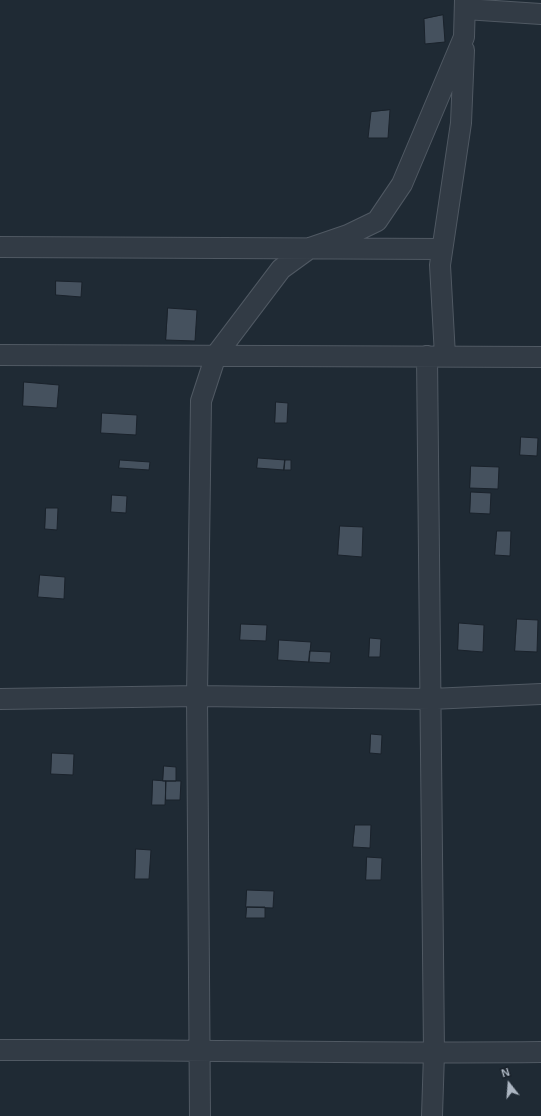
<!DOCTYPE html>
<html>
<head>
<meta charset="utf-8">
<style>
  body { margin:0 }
  #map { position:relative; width:541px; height:1116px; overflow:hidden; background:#1f2a34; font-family:Arial,sans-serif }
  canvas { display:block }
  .north { position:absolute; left:489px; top:1064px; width:40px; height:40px; -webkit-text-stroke:3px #182029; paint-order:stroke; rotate:343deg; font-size:11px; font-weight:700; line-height:16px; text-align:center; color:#acb6c2 }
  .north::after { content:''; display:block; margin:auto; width:14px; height:18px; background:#acb6c2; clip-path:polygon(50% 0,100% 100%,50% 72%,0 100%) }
</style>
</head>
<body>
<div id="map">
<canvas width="541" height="1116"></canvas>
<div class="north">N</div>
</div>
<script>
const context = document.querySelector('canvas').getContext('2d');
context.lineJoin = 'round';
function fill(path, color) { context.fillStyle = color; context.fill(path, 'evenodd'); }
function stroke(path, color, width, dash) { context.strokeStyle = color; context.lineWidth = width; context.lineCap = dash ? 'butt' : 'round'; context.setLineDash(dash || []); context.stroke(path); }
const building = new Path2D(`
  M443 15 445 42 425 44 424 19Z
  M390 110 388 138H368L371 112Z
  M56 281 82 282 81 297 56 295Z
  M168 308 197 310 195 341 166 340Z
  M24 382 59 385 57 408 23 406Z
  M276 402 288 403 287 423H275Z
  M102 413 137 415 136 435 101 433Z
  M521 437 538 438 537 456 520 455Z
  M258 458 285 460 284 470 257 468Z
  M120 460 150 462 149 470 119 468Z
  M285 460H291V470H284Z
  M471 466 499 467 498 489 470 488Z
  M471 492 491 493 490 514 470 513Z
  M112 495 127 496 126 513 111 512Z
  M46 508H58L57 530 45 529Z
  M340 526 363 527 362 557 338 555Z
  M497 531H511L510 556 495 555Z
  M40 575 65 577 64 599 38 597Z
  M517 619 538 620 537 652 515 651Z
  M459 623 484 625 483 652 458 650Z
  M241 624 267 625 266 641 240 640Z
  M370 638 381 639 380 657H369Z
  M279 640 311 642 309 662 278 660Z
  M310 651 331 652 330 663 309 662Z
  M371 734 382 735 381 754 370 753Z
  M52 753 74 754 73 775 51 774Z
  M164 766 176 767V781H163Z
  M153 780 166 781 165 805H152Z
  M166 781H181L180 800H166Z
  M355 825H371L370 848 353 847Z
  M136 849 151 850 149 879H135Z
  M367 857 382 858 381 880H366Z
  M247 890 274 891 273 908 246 907Z
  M247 907H265V918H246Z`);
fill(building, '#45515e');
stroke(building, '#1a222b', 1);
const minor = new Path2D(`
  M465 9 541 14
  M0 247 442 249
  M0 355 541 357
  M427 356 434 1053 432 1116
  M445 356 440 265 461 123 464 50
  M0 699 197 696 431 699 541 694
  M0 1050C180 1049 361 1054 541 1052
  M200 1116 197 696 201 401 216 355 281 269 310 248 348 235 377 221 402 184 464 37 465 0`);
stroke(minor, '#505963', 22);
stroke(minor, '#323b45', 20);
</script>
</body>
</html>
